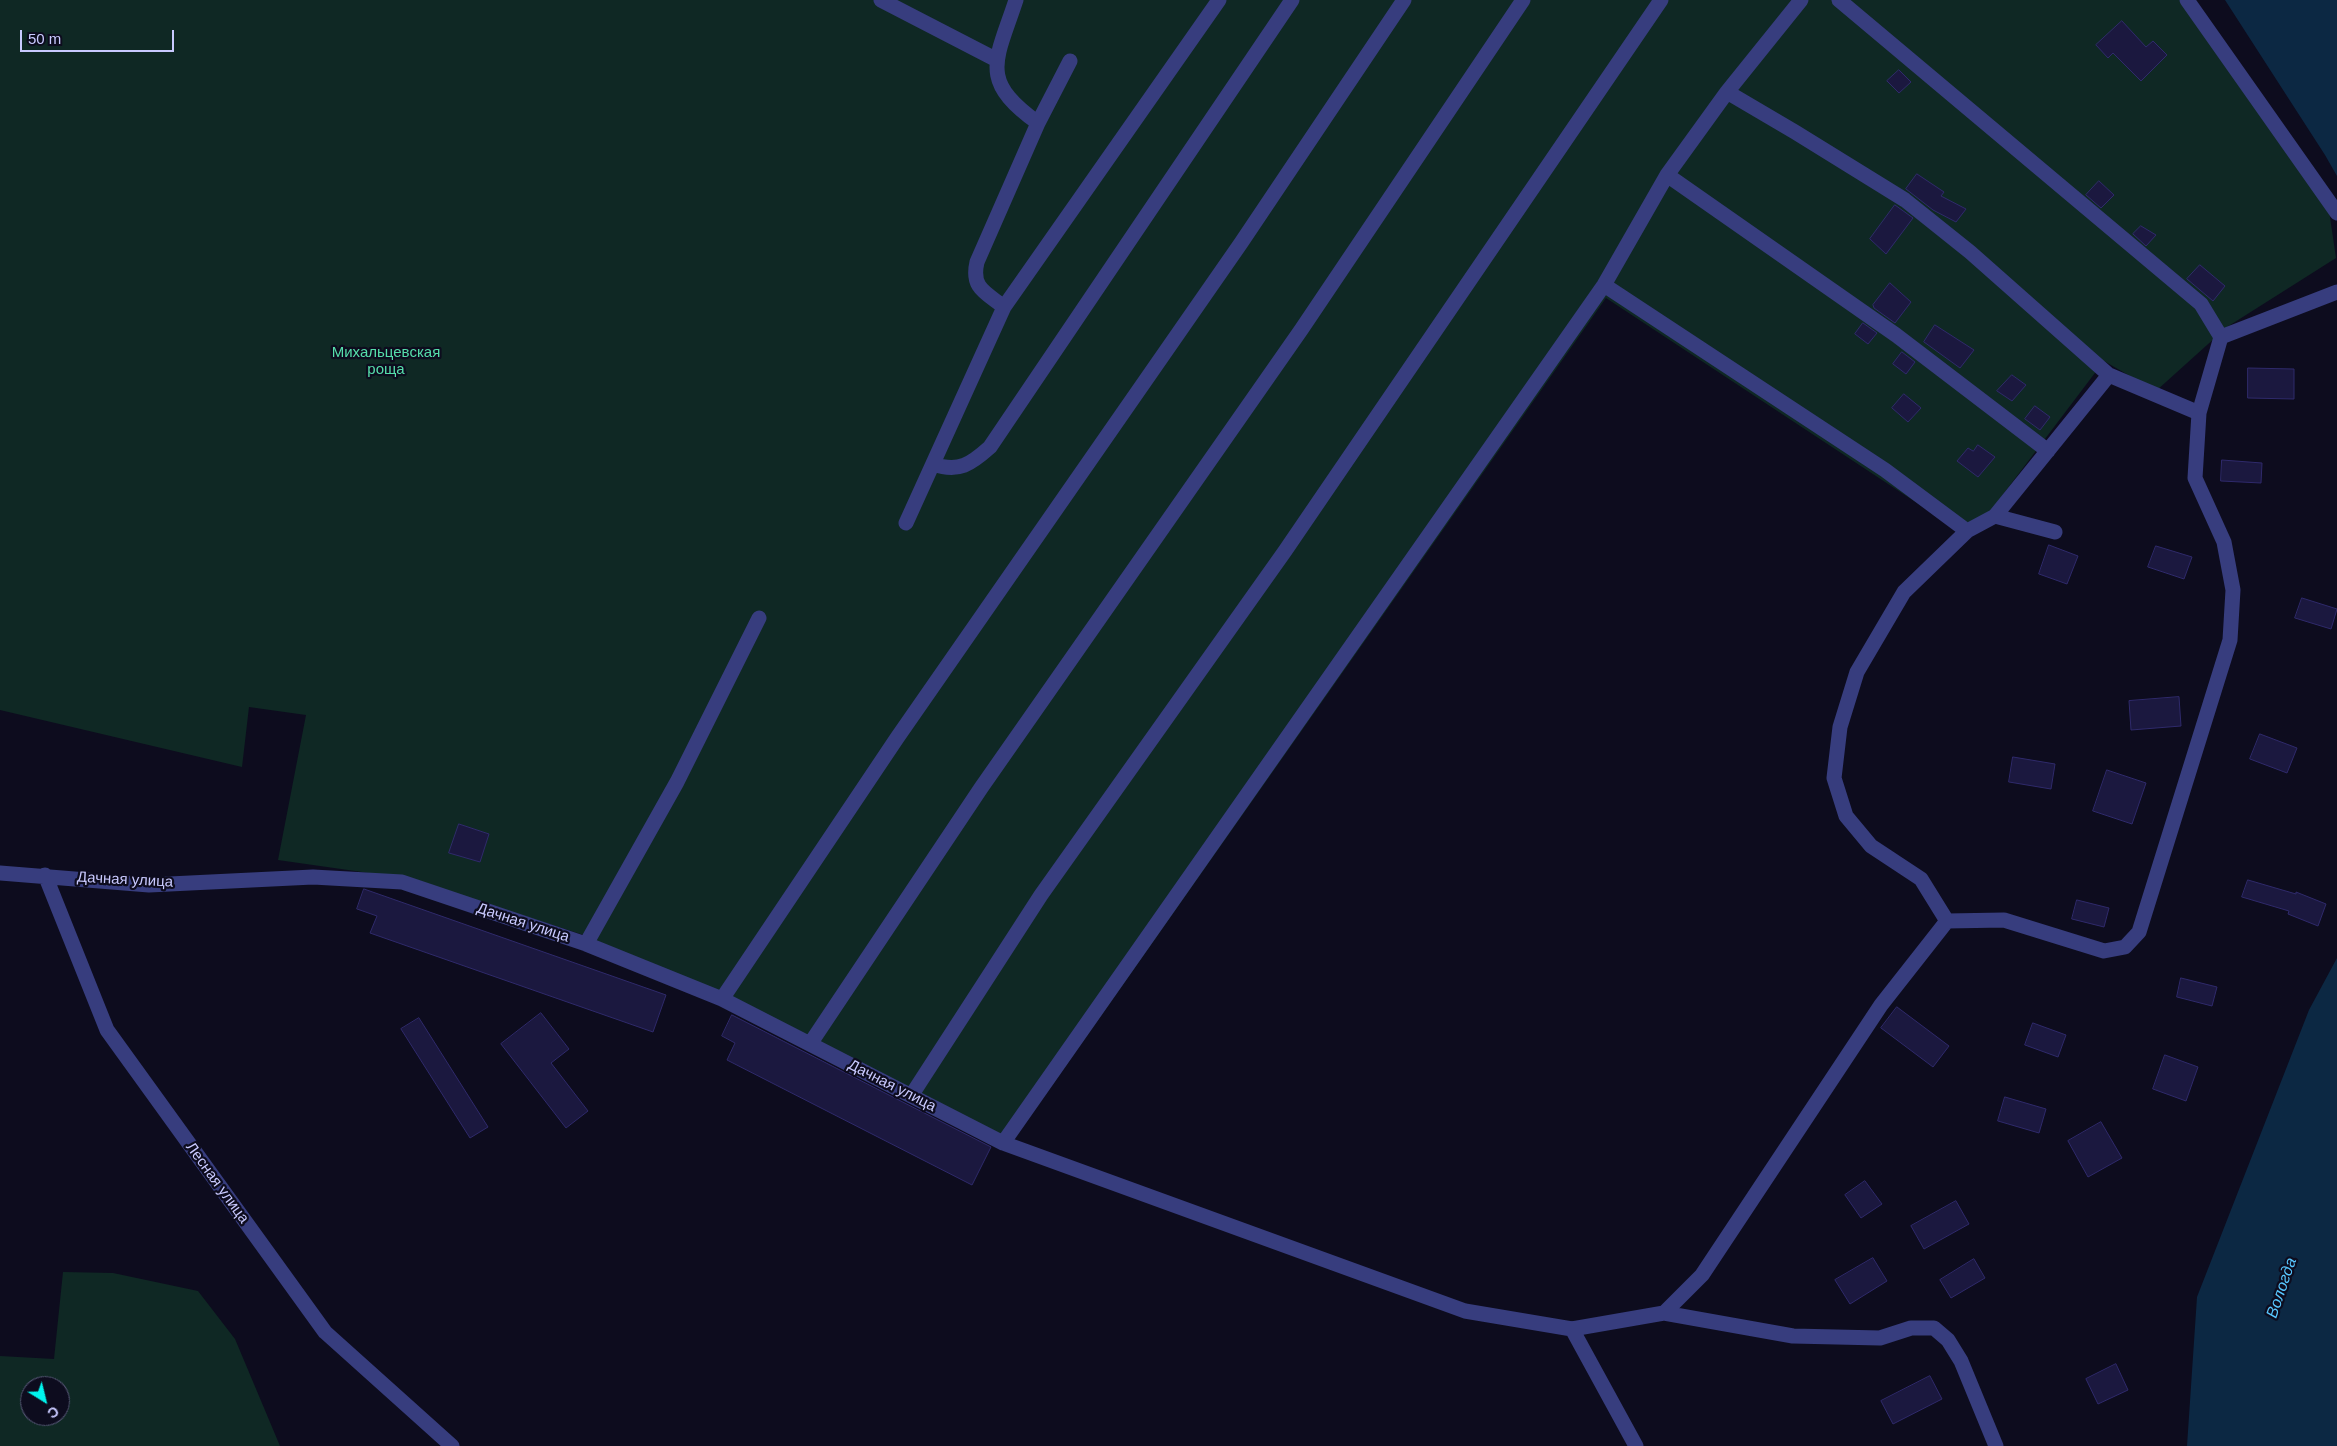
<!DOCTYPE html>
<html>
<head>
<meta charset="utf-8">
<style>
  body { margin:0 }
  #map { position:relative; width:2337px; height:1446px; overflow:hidden; background:#0d0c1e; font-family:Helvetica,sans-serif }
  canvas { display:block }
  .north { position:absolute; left:20px; top:1376px; width:50px; height:50px; box-sizing:border-box; background:#0d0c1e; border:1px solid #585878; border-radius:50%; rotate:144deg; font-size:14px; font-weight:700; line-height:20px; text-align:center; color:#c9caff }
  .north::after { content:''; display:block; margin:auto; width:18px; height:22px; background:#00f4ed; clip-path:polygon(50% 0,100% 100%,50% 72%,0 100%) }
  .scale { position:absolute; left:20px; top:30px; width:154px; height:22px; box-sizing:border-box; border:2px solid #c9caff; border-top:0; padding-left:6px; font-size:15px; line-height:18px; white-space:nowrap; color:#c9caff; -webkit-text-stroke:4px #0d0c1e; paint-order:stroke }
</style>
</head>
<body>
<div id="map">
<canvas width="2337" height="1446"></canvas>
<div class="north">С</div>
<div class="scale">50 m</div>
</div>
<script>
const context = document.querySelector('canvas').getContext('2d');
context.lineJoin = 'round';
function fill(path, color) { context.fillStyle = color; context.fill(path, 'evenodd'); }
function stroke(path, color, width, dash) { context.strokeStyle = color; context.lineWidth = width; context.lineCap = dash ? 'butt' : 'round'; context.setLineDash(dash || []); context.stroke(path); }
function drawText(font, color, halo, rows, align = 'center') {
  context.font = font + ' Helvetica,sans-serif'; context.lineWidth = 4.5; context.setLineDash([]); context.textBaseline = 'middle'; context.strokeStyle = halo; context.fillStyle = color; for (const [text, x, y, turn = 0] of rows) {
    context.save(); context.translate(x, y); context.rotate((+turn || 0) * Math.PI / 180); context.textAlign = isNaN(turn) ? turn : align; if (halo) context.strokeText(text, 0, 0); context.fillText(text, 0, 0); context.restore();
  }
}
fill(new Path2D(`
  M0 0H2192L2326 190 2336 258 2227 327 2156 391 2104 361 1970 538 1606 298 1013 1141 587 936 404 878 278 860 306 715 249 707 242 767 0 710Z
  M63 1272 113 1273 198 1291 235 1339 280 1446H0V1356L54 1359ZM30 1386H60V1416H30Z`), '#0f2824');
fill(new Path2D(`
  M2225 0H2337V176L2325 155Z
  M2337 958V1446H2187L2197 1297 2309 1010Z`), '#0c2843');
const building = new Path2D(`
  M2122 21 2146 47 2153 41 2167 55 2141 81 2113 53 2108 58 2096 45Z
  M1899 70 1911 82 1899 93 1887 81Z
  M1917 174 1944 192 1941 196 1966 209 1956 222 1933 210 1906 189Z
  M2099 181 2114 195 2101 208 2086 195Z
  M1895 205 1913 218 1886 254 1870 239Z
  M2141 226 2156 235 2146 246 2133 234Z
  M2200 265 2225 286 2213 301 2187 279Z
  M1890 283 1911 302 1895 323 1874 308 1873 305Z
  M1863 323 1877 333 1868 344 1855 334Z
  M1935 325 1974 350 1960 368 1924 342Z
  M1902 352 1915 362 1906 374 1893 364Z
  M2248 368 2294 369V399L2248 398Z
  M2012 375 2026 385 2012 401 1997 391Z
  M1904 394 1921 408 1908 422 1892 408Z
  M2035 406 2050 417 2040 430 2025 419Z
  M1978 445 1995 457 1978 477 1957 461 1968 448 1973 451Z
  M2222 460 2262 463 2261 483 2221 481Z
  M2049 545 2078 556 2067 584 2039 574Z
  M2156 546 2192 557 2184 579 2148 567Z
  M2302 598 2337 609 2331 629 2295 618Z
  M2179 697 2181 726 2131 730 2129 701Z
  M2260 734 2297 748 2287 773 2250 759Z
  M2013 757 2055 764 2051 789 2009 782Z
  M2107 770 2146 783 2132 824 2093 811Z
  M459 824 489 834 480 862 449 853Z
  M2248 880 2296 894V892L2326 904 2318 926 2288 914 2289 911 2242 897Z
  M364 889 666 995 653 1032 370 933 377 916 357 909Z
  M2077 900 2109 908 2104 927 2072 919Z
  M2181 978 2217 987 2212 1006 2177 997Z
  M1897 1007 1949 1046 1933 1067 1881 1028Z
  M541 1013 569 1049 551 1063 588 1111 566 1128 501 1044Z
  M732 1015 991 1147 972 1185 727 1060 735 1043 722 1036Z
  M419 1018 488 1127 470 1138 401 1029Z
  M2033 1023 2066 1035 2058 1057 2025 1045Z
  M2165 1055 2198 1067 2186 1101 2153 1089Z
  M2005 1097 2046 1109 2039 1133 1998 1121Z
  M2101 1122 2122 1158 2088 1177 2068 1141Z
  M1865 1181 1882 1204 1861 1218 1845 1195Z
  M1956 1201 1969 1224 1924 1249 1911 1226Z
  M1873 1258 1887 1281 1850 1304 1835 1280Z
  M1974 1259 1985 1278 1951 1298 1940 1280Z
  M2116 1364 2128 1390 2098 1404 2086 1379Z
  M1930 1376 1942 1399 1893 1424 1881 1401Z`);
fill(building, '#1b183f');
stroke(building, '#2f2a6b', 1);
stroke(new Path2D(`
  M881 0 997 60
  M1016 0C996 61 978 80 1038 123
  M1839 0 2201 304 2221 337
  M2187 0 2337 213
  M1727 92 1795 132 1905 200 1970 252 2109 375 2199 413
  M1667 175 1896 335 2048 451
  M1604 285 1885 470 1967 531
  M1004 307C985 292 971 288 977 262L1038 123 1070 61
  M2109 375 1995 516 1967 531 1904 592 1857 672 1840 727 1834 778 1846 816 1871 846 1921 879 1947 921 2004 920 2104 951 2125 947 2139 932 2230 640 2233 590 2224 542 2195 478 2199 413 2221 337 2337 292
  M933 464C959 473 971 464 990 447L1292 0
  M1995 516 2055 532
  M906 523 1004 307 1219 0
  M0 873 149 885 313 877 402 882 586 944 722 999 1003 1143 1465 1311 1572 1329 1664 1313 1793 1336 1880 1338 1911 1328H1934L1948 1340 1961 1361 1996 1446
  M45 875 107 1030 325 1332 452 1446
  M586 944 677 782 759 618
  M722 999 897 738 1241 243 1404 0
  M810 1044 981 788 1301 330 1523 0
  M911 1096 1041 895 1285 551 1661 0
  M1003 1143 1604 285 1667 175 1727 92 1801 0
  M1664 1313 1702 1275 1881 1005 1947 921
  M1572 1329 1636 1446`), '#373d7e', 15);
drawText('15px', '#56deab', '#0d0c1e', [
  ["Михальцевская",386,353],
  ["роща",386,370]
]);
drawText('15px', '#c9caff', '#0d0c1e', [
  ["Дачная улица",125,880,3],
  ["Дачная улица",523,923,18],
  ["Дачная улица",892,1086,27],
  ["Лесная улица",217,1183,54]
]);
drawText('italic 16px', '#58c7ff', '#0d0c1e', [
  ["Вологда",2282,1288,-71]
]);
</script>
</body>
</html>
